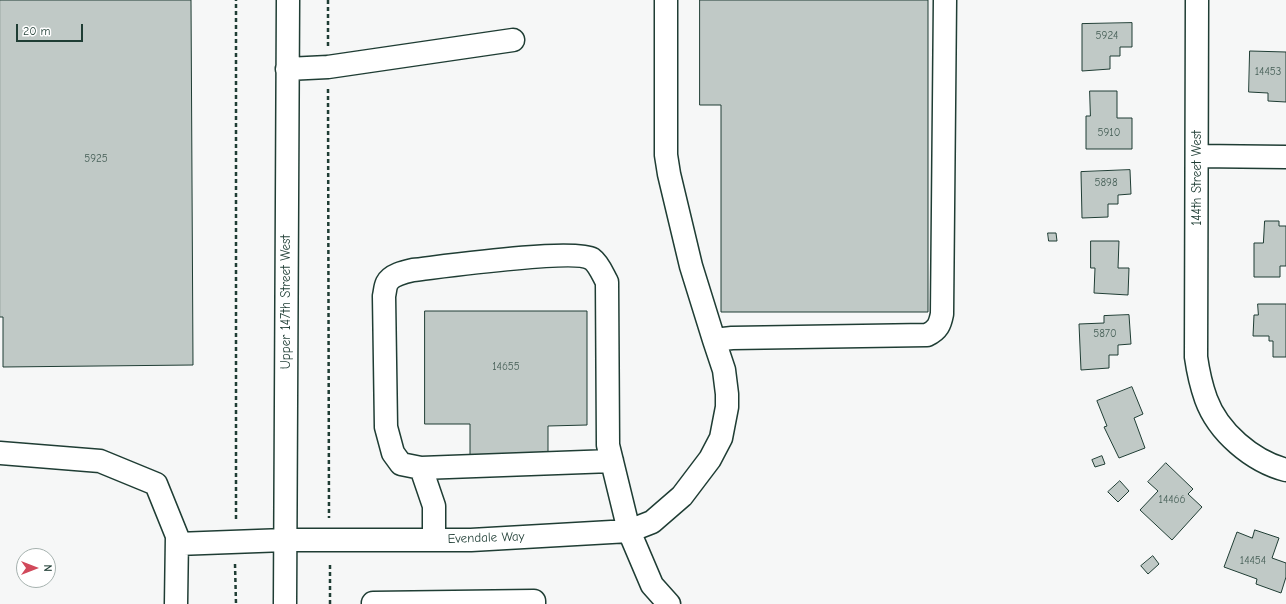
<!DOCTYPE html>
<html>
<head>
<meta charset="utf-8">
<style>
  body { margin:0 }
  #map { position:relative; width:1286px; height:604px; overflow:hidden; background:#f6f7f7; font-family:"Comic Neue",sans-serif }
  canvas { display:block }
  .north { position:absolute; left:16px; top:548px; width:40px; height:40px; box-sizing:border-box; background:#fff; border:1px solid #a5b1ae; border-radius:50%; rotate:90deg; font-size:11px; font-weight:700; line-height:16px; text-align:center; color:#1f3d34 }
  .north::after { content:''; display:block; margin:auto; width:14px; height:18px; background:#d1495b; clip-path:polygon(50% 0,100% 100%,50% 72%,0 100%) }
  .scale { position:absolute; left:16px; top:24px; width:67px; height:18px; box-sizing:border-box; border:2px solid #1f3d34; border-top:0; padding-left:5px; font-size:12px; line-height:14px; white-space:nowrap; color:#1f3d34; -webkit-text-stroke:3px #fff; paint-order:stroke }
</style>
</head>
<body>
<div id="map">
<canvas width="1286" height="604"></canvas>
<div class="north">N</div>
<div class="scale">20 m</div>
</div>
<script>
const context = document.querySelector('canvas').getContext('2d');
context.lineJoin = 'round';
function fill(path, color) { context.fillStyle = color; context.fill(path, 'evenodd'); }
function stroke(path, color, width, dash) { context.strokeStyle = color; context.lineWidth = width; context.lineCap = dash ? 'butt' : 'round'; context.setLineDash(dash || []); context.stroke(path); }
function drawText(font, color, halo, rows, align = 'center') {
  context.font = font + ' "Comic Neue",sans-serif'; context.lineWidth = 4; context.setLineDash([]); context.textBaseline = 'middle'; context.strokeStyle = halo; context.fillStyle = color; for (const [text, x, y, turn = 0] of rows) {
    context.save(); context.translate(x, y); context.rotate((+turn || 0) * Math.PI / 180); context.textAlign = isNaN(turn) ? turn : align; if (halo) context.strokeText(text, 0, 0); context.fillText(text, 0, 0); context.restore();
  }
}
const building = new Path2D(`
  M0 0H191L193 365 3 367V317H0Z
  M700 0H928V312H721V105H700Z
  M1132 23V47H1120V56H1110V69L1082 71V24Z
  M1250 51 1286 52V102L1268 101V93L1249 92Z
  M1090 91H1117V118H1132V149H1086V116H1090Z
  M1130 170 1131 194 1118 195V204H1108V217L1082 218 1081 172Z
  M1265 221H1279V226H1286V266H1280V277H1254V243H1263Z
  M1048 233H1056L1057 241H1049Z
  M1091 241H1119L1118 268H1129L1128 295 1094 293 1095 268H1091Z
  M1258 304H1286V357H1273V341H1269V336H1253L1254 315H1258Z
  M425 311H587V425L548 426V455L470 456V424H425Z
  M1129 315 1131 344 1118 345V355H1109V368L1081 370 1079 324 1104 323V316Z
  M1132 387 1143 414 1134 418 1145 448 1119 458 1104 427 1107 426 1097 401Z
  M1102 456 1105 464 1095 467 1092 460Z
  M1166 463 1193 489 1188 494 1202 507 1172 540 1140 510 1158 491 1148 482Z
  M1120 481 1129 491 1118 502 1108 492Z
  M1255 530 1279 538 1272 558 1286 563V577L1281 593 1256 584 1257 579 1224 567 1237 532 1252 538Z
  M1153 556 1159 564 1148 574 1141 566Z`);
fill(building, '#c0c9c6');
stroke(building, '#1f3d34', 1);
const minor = new Path2D(`
  M666 0V155L669 174 691 266 714 340 732 338 927 335C938 330 940 324 942 314L945 0
  M1197 0 1196 357C1198 371 1201 385 1206 399 1218 432 1252 461 1286 470
  M287 69 328 67 513 40
  M1197 156 1286 157
  M0 453 100 461 156 484 177 536 176 604
  M421 468 612 461
  M434 540V506L421 468 401 464 393 453 386 427 384 296C385 292 385 287 387 283 391 275 404 272 413 270 440 267 574 248 592 259 599 264 603 275 607 282L608 445 629 531 652 522 682 496 710 459 721 438 727 407V394L724 370 714 340
  M177 544 285 540H471L629 531 652 585 669 604
  M285 604 288 0
  M373 604V603L534 601V604`);
stroke(minor, '#1f3d34', 25);
stroke(new Path2D(`
  M328 0V46
  M328 89 329 518
  M236 519V0
  M235 564 236 604
  M330 604V563`), '#1f3d34', 2.5, [4, 3]);
stroke(minor, '#fff', 22);
drawText('11px', '#476058', null, [
  ["5924",1107,36],
  ["14453",1268,72],
  ["5910",1109,133],
  ["5925",96,159],
  ["5898",1106,183],
  ["5870",1105,334],
  ["14655",506,367],
  ["14466",1172,500],
  ["14454",1253,561]
]);
drawText('13px', '#1f3d34', '#fff', [
  ["144th Street West",1197,178,-90],
  ["Upper 147th Street West",286,302,-90],
  ["Evendale Way",486,538,-2]
]);
</script>
</body>
</html>
